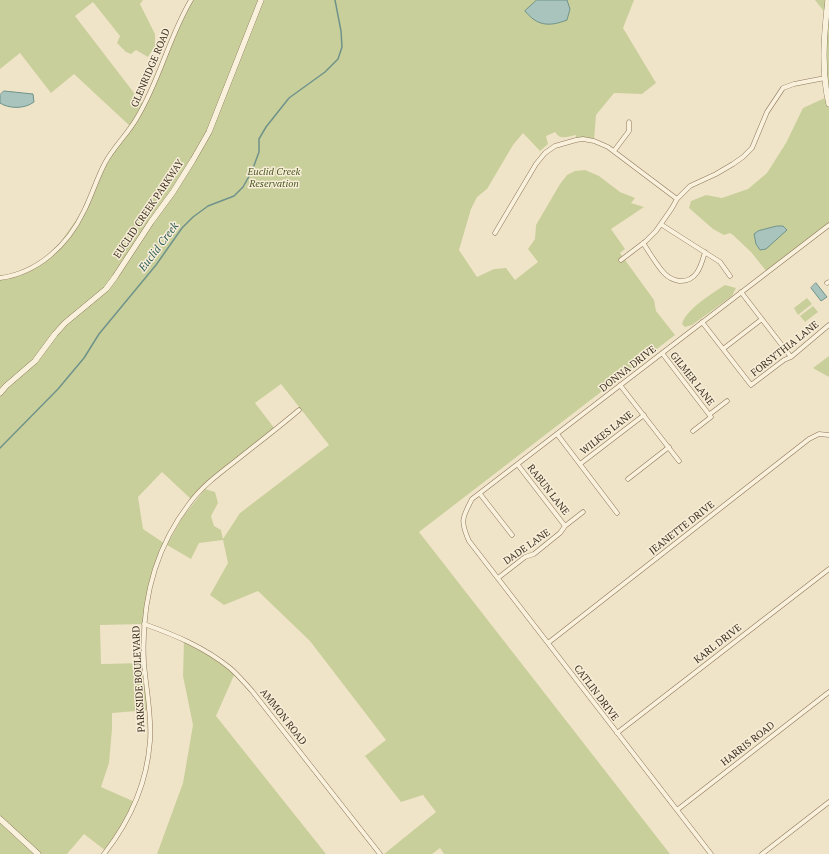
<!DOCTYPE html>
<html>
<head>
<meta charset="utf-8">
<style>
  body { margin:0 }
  canvas { display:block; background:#f0e4c8 }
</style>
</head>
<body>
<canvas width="829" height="854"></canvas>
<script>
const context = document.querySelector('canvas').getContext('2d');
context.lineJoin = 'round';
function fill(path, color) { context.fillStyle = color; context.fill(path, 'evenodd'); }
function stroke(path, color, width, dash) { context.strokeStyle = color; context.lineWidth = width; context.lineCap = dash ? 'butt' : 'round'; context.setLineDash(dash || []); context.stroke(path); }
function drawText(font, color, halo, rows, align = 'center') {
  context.font = font + ' "PT Serif",serif'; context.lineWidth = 3; context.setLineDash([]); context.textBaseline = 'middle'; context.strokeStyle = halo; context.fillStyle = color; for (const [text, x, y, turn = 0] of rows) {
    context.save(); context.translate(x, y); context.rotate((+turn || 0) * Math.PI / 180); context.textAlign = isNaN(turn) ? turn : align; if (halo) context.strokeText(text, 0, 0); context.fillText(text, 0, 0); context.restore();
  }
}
fill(new Path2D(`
  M0 0H143L140 4 155 34V46L148 57 136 50 131 54 126 52 117 43 120 36 93 2 75 16 144 106 191 0H634L623 28 656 83 642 94 614 93 596 115 594 141 576 140V135C567 137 560 140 555 132L546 136 548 144 540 151 523 133 513 145 487 189 477 197 471 209 459 250 477 277 494 269 506 268 515 280 538 262 528 249 535 239 536 225 560 184 567 175 575 171 585 170 599 176 620 192 635 198 631 203 644 207 611 229 625 249 620 253 654 300 656 311 675 335 419 532 670 854H444L440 848 432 854H384L436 812 423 795 401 802 365 756 386 740 310 641 258 591 224 605 210 595 228 563 223 540 199 543 191 559 167 545 182 518 205 489 215 492 218 503 211 516 214 526 221 530 223 539 240 513 329 445 281 384 255 403 275 429 206 484 192 500 162 472 138 497 143 529 164 543 156 566 144 624 100 625 101 664 144 663 149 710 112 713V729L109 763 101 787 135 802 106 851 84 834 67 854H0V278L12 276 43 262 52 254 86 206 102 170 131 127 74 74 51 93 20 53 0 69Z
  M815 0H828L829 12V225L767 272 751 252 733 235 730 233 724 235 713 229 689 208 691 201 706 195 722 198 748 189 767 173 786 143 803 108 827 97 826 14Z
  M725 285 736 288 732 296 692 325 685 327 682 324C686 309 713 293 725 285Z
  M807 298 812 304 798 315 794 308Z
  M813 306 818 312 805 322 800 316Z
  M829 356V377L813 368Z
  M184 640 205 650 235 673 216 716 326 854H157L183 783 193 725 183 676Z`), '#c9cf9b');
const water = new Path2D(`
  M537 0H567L570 9 567 20C549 27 537 26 525 11Z
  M4 91 33 94 34 102C25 109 9 109 0 103V95Z
  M777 226H783L787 230 766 249 760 250 756 244 754 234 758 231Z
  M816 283 827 297 821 301 811 288Z`);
fill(water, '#a9c4bc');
stroke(water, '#6f938a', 1);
stroke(new Path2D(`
  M0 448 58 389 84 358 99 334 156 265 182 228 193 217 208 206 234 196 243 187 252 171 259 152V139L266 127 289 98 325 72 338 59 342 47 341 31 335 0`), '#6f938a', 1.5);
const street = new Path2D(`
  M614 151 629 131V122
  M662 225 720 262 730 276
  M495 233 536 164 545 153 555 146 576 140 583 139 594 141 608 147 677 199
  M643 243C650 253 657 266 665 274 669 278 674 280 679 281 697 282 701 266 705 252
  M621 260 646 241 656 231 672 208 677 199 690 186 716 174 733 164 743 157 752 148 767 112 783 88 794 84 825 78
  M0 278C38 273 68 245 84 211 92 195 97 178 105 163 114 146 129 133 138 116 160 79 169 37 191 0
  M827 283 829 282
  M741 292 791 357
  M702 322 751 385 784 360 791 357 829 325
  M723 349 762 319
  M662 353 711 417 693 431
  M620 385 679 461
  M710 414 727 401
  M557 434 617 513
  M580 464 644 415
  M518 465 565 526
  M628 479 669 447
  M480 494 512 535
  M498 578 525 557 534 554 560 533 565 526 583 512
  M144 624C175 635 204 647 230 668 238 675 245 683 252 691L380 854
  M548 643 809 439 819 434 829 435
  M617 733 829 569
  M677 810 829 692
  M104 854C130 821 147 783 150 741 152 715 146 689 144 663 141 605 153 551 189 504 202 486 220 473 238 459 258 443 279 427 299 410
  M711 854 469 541C460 521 462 518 472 499L829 225
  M762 854 829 802`);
const secondary = new Path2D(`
  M828 0C824 35 821 70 829 104
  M0 393 6 386 35 361 55 334 65 323 106 289 115 277 151 222 173 192 193 160 209 132 261 0
  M0 819 38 854`);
stroke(street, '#8d765c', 5);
stroke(secondary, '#6f573f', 6);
stroke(street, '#faf1dc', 4);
stroke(secondary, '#faf1dc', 5.5);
drawText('10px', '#3d2e20', '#f7eed8', [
  ["GLENRIDGE ROAD",151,68,-67],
  ["EUCLID CREEK PARKWAY",149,209,-56],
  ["FORSYTHIA LANE",785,349,-38],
  ["DONNA DRIVE",628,369,-38],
  ["GILMER LANE",692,379,52],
  ["WILKES LANE",607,433,-38],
  ["RABUN LANE",548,490,52],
  ["JEANETTE DRIVE",682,528,-38],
  ["DADE LANE",527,547,-35],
  ["KARL DRIVE",718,644,-38],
  ["PARKSIDE BOULEVARD",139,679,-93],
  ["CATLIN DRIVE",596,693,53],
  ["AMMON ROAD",283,717,52],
  ["HARRIS ROAD",748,744,-38]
]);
drawText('italic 10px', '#4d5a26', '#f7eed8', [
  ["Euclid Creek",274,172],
  ["Reservation",274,184]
]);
drawText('italic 11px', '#2f5d5a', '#f7eed8', [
  ["Euclid Creek",159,247,-53]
]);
</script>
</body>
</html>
